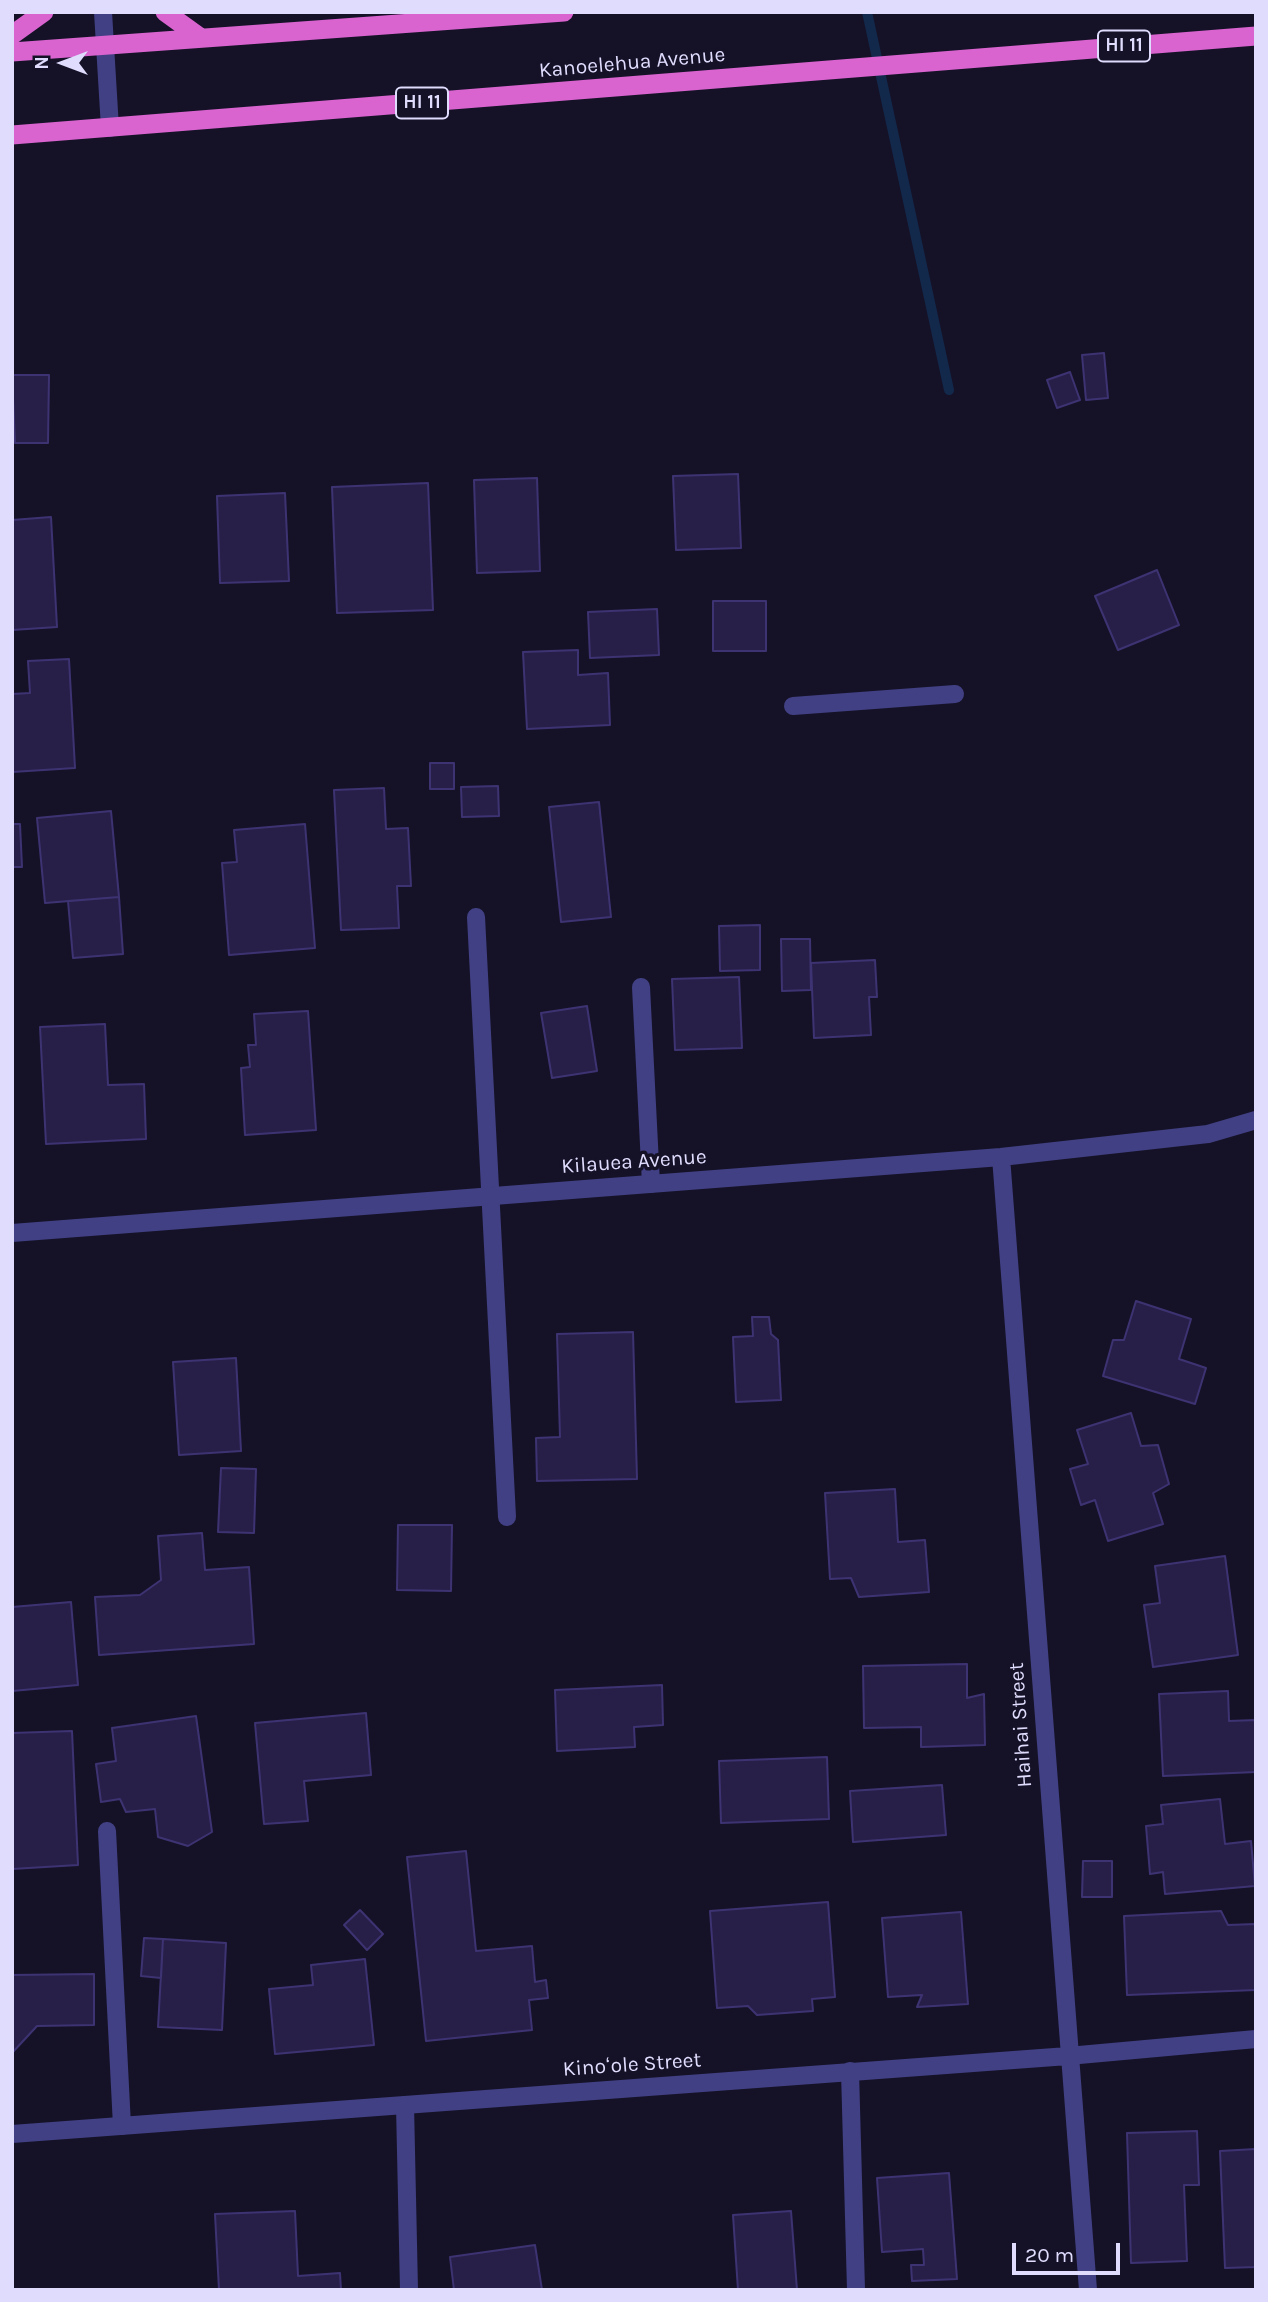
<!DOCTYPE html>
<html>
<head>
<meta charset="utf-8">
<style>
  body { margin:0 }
  #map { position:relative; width:1268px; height:2302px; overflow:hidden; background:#151228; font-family:Karla,sans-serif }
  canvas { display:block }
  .frame { position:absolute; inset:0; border:14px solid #dfdcfd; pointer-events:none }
  .north { position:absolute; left:28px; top:28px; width:70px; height:70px; -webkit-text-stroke:5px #151228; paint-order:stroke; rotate:270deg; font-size:19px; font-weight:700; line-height:28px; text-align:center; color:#dfdcfd }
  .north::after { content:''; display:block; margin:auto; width:24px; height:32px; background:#dfdcfd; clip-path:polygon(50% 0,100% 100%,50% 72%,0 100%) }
  .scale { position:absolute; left:1012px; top:2243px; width:108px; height:32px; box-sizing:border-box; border:4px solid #dfdcfd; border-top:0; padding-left:9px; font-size:21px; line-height:24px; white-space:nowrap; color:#dfdcfd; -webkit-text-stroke:5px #151228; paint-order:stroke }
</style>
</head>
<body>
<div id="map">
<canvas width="1268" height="2302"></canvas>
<div class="frame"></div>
<div class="north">N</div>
<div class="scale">20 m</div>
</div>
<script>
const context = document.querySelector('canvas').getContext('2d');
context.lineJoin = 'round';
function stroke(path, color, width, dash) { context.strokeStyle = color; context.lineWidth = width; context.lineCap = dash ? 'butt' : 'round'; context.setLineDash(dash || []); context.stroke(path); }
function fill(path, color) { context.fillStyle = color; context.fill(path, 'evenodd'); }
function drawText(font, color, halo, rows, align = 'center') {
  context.font = font + ' Karla,sans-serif'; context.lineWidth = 7; context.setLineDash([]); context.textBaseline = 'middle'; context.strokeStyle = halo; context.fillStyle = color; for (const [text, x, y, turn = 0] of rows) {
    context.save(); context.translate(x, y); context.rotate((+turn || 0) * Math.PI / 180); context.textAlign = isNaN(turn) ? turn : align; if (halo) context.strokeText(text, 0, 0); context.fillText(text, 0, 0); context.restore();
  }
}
stroke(new Path2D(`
  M867 12 949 390`), '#13294c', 10);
const building = new Path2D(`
  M1104 353 1108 398 1086 400 1082 355Z
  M1070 372 1080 400 1057 408 1047 380Z
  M12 375H49L48 443H15Z
  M738 474 741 548 676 550 673 476Z
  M537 478 540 571 477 573 474 480Z
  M428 483 433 610 337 613 332 487Z
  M285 493 289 581 220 583 217 496Z
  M51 517 57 627 12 630V520Z
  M1157 570 1179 625 1118 650 1095 596Z
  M713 601H766V651H713Z
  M657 609 659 655 590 658 588 612Z
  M578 650V675L608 673 610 725 527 729 523 652Z
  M69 659 75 768 12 772V694L30 693 28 661Z
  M430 763H454V789H430Z
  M498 786 499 816 462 817 461 787Z
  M384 788 386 829 408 828 411 886H397L399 928 341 930 334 790Z
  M599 802 611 917 561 922 549 807Z
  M111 811 119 897 45 903 37 818Z
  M12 824H20L22 867H12Z
  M305 824 315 948 229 955 222 863 237 862 234 830Z
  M119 897 123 954 73 958 68 901Z
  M760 925V970L720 971 719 926Z
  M781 939H810L811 990 782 991Z
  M875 960 877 997H869L871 1035 814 1038 811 963Z
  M739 977 742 1048 675 1050 672 979Z
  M587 1006 597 1071 552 1078 541 1013Z
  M308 1011 316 1130 245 1135 241 1068 250 1067 248 1045H256L254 1014Z
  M105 1024 108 1085 144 1084 146 1139 46 1144 40 1027Z
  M1136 1301 1191 1319 1179 1359 1206 1368 1195 1404 1103 1376 1113 1340H1124Z
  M752 1317H769L771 1334 778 1340 781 1400 736 1402 733 1337 753 1336Z
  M633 1332 637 1479 537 1481 536 1438 560 1437 557 1334Z
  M236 1358 241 1451 179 1455 173 1362Z
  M1131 1413 1141 1446 1158 1445 1169 1484 1153 1493 1163 1524 1108 1541 1095 1500 1081 1505 1070 1469 1088 1464 1077 1430Z
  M221 1468 256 1469 254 1533 218 1532Z
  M895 1489 898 1542 925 1540 929 1592 859 1597 851 1578 830 1579 825 1493Z
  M398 1525H452L451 1591 397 1590Z
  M202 1533 205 1570 249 1567 254 1644 99 1655 95 1597 140 1595 161 1580 158 1536Z
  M1225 1556 1238 1655 1153 1667 1144 1605 1160 1603 1155 1566Z
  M71 1602 78 1685 12 1691V1607Z
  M967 1664V1698L984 1694 985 1745 921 1747V1727L864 1728 863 1666Z
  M662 1685 663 1725 634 1727 635 1747 557 1751 555 1690Z
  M1228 1691 1229 1721 1256 1720V1772L1163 1776 1159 1694Z
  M366 1713 371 1775 304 1781 308 1821 264 1824 255 1723Z
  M196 1716 212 1832 188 1846 158 1837 155 1809 126 1812 120 1799 101 1802 96 1764 116 1761 112 1728Z
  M72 1731 78 1865 12 1869V1733Z
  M827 1757 829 1819 721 1823 719 1761Z
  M942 1785 946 1835 853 1842 850 1791Z
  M1220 1799 1225 1844 1251 1841 1255 1886 1165 1894 1163 1872 1150 1874 1146 1826 1163 1824 1161 1805Z
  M466 1851 476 1951 532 1946 535 1982 546 1980 548 1998 529 2000 532 2030 426 2041 407 1857Z
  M1083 1861H1112V1897H1082Z
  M828 1902 835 1997 812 1999 813 2011 757 2015 748 2006 717 2008 710 1911Z
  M360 1910 383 1934 367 1950 344 1925Z
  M1221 1911 1228 1925 1256 1924V1990L1127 1995 1124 1916Z
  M961 1912 968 2004 917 2007 922 1995 888 1997 882 1918Z
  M144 1938 163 1939 161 1978 141 1976Z
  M163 1939 226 1943 222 2030 158 2027Z
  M365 1959 374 2045 275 2054 269 1989 313 1985 311 1965Z
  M94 1974V2025L37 2026 12 2053V1975Z
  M1197 2131 1199 2185H1184L1187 2261 1131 2263 1127 2133Z
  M1256 2149V2267L1225 2268 1220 2151Z
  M949 2173 957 2279 912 2281 911 2265H924L923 2249 882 2252 877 2178Z
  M295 2211 298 2276 340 2273 341 2290H219L215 2214Z
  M791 2211 797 2290H738L733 2215Z
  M535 2245 542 2290H454L450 2257Z`);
fill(building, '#271f48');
stroke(building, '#3e3372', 2);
stroke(new Path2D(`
  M793 706 955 694
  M476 917 507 1517
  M641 987 651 1184
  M107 1831 122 2126
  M850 2071 856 2290
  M405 2105 409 2290`), '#424084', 18);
stroke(new Path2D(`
  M103 12 110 128
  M1068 2056 1256 2039`), '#424084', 18);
stroke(new Path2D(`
  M1001 1157 1088 2290
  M12 1233 1001 1157 1208 1134 1256 1120
  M12 2134 1068 2056`), '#424084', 18);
stroke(new Path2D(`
  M165 12 201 38
  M12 35 44 12
  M12 52 564 12
  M12 135 1256 36`), '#d964cf', 19);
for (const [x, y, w] of [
  [1124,46,52],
  [422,103,52]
]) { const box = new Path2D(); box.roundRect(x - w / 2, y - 15.5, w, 31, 5); context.fillStyle = '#151228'; context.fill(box); stroke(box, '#dfdcfd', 2); }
drawText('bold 19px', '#dfdcfd', null, [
  ["HI 11",1124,46],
  ["HI 11",422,103]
]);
drawText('21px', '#dfdcfd', '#151228', [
  ["Kanoelehua Avenue",632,63,-5],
  ["Kilauea Avenue",634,1162,-4],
  ["Haihai Street",1021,1725,-94],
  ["Kinoʻole Street",632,2065,-4]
]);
</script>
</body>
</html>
